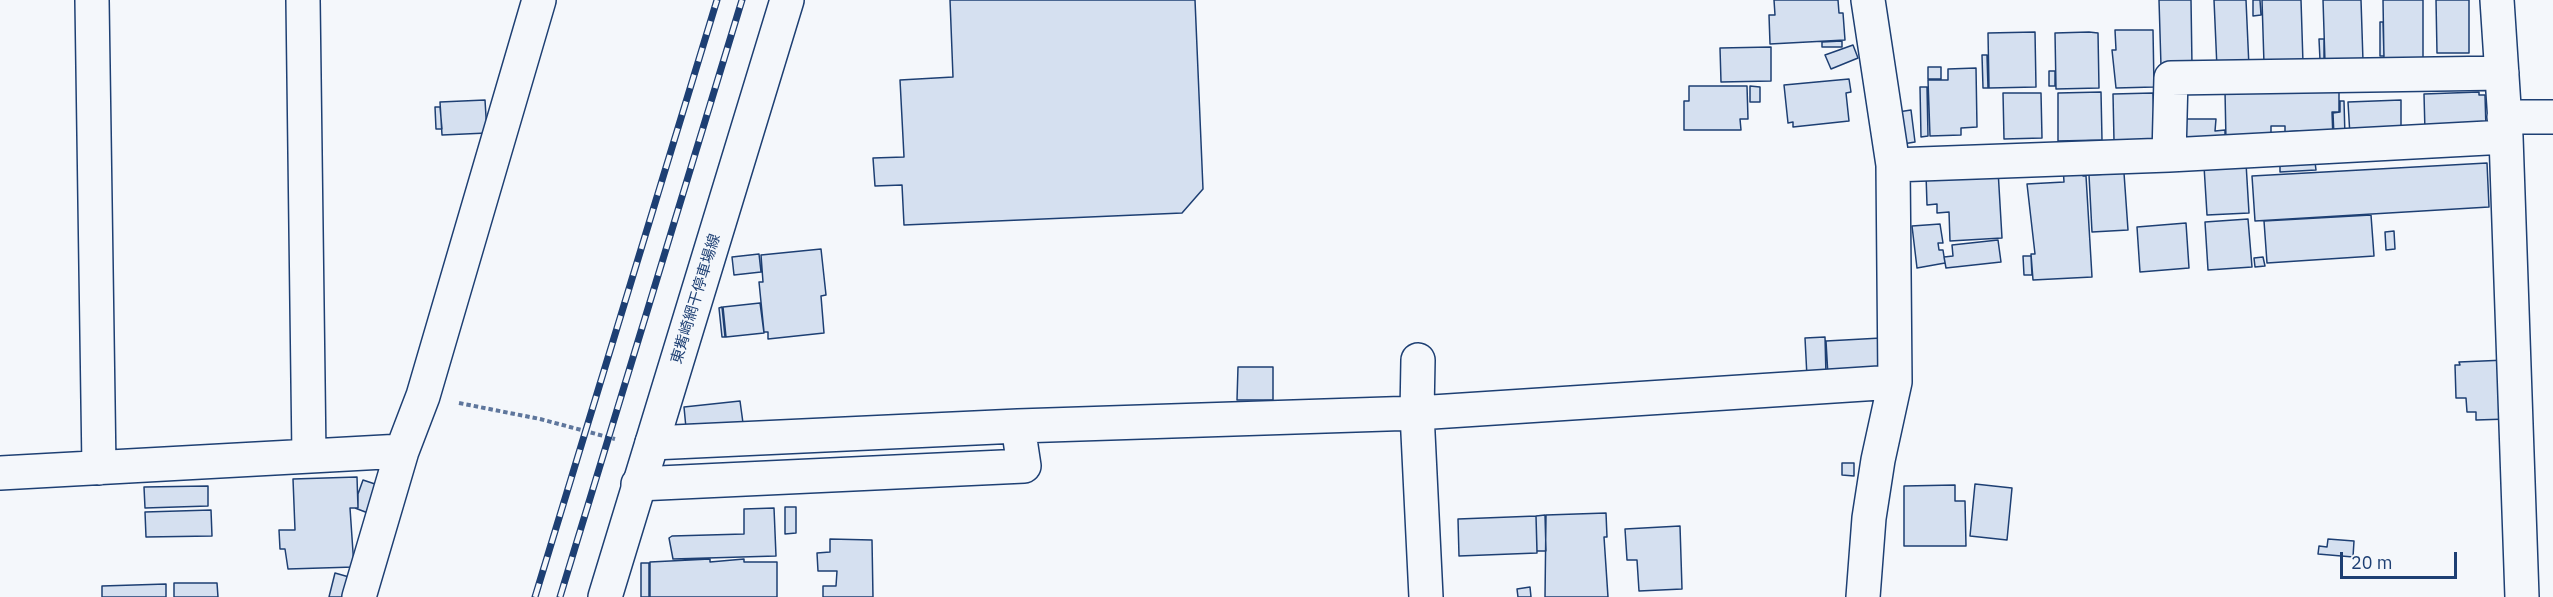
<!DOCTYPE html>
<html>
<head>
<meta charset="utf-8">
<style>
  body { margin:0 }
  #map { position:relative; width:2553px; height:597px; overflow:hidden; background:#f4f7fb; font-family:"IBM Plex Sans",sans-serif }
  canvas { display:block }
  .scale { position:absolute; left:2340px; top:552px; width:117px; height:27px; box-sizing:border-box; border:3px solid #1d3f73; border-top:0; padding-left:8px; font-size:18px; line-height:21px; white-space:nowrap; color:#1d3f73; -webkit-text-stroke:4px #f4f7fb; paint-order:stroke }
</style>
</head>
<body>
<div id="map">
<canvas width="2553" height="597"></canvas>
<div class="scale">20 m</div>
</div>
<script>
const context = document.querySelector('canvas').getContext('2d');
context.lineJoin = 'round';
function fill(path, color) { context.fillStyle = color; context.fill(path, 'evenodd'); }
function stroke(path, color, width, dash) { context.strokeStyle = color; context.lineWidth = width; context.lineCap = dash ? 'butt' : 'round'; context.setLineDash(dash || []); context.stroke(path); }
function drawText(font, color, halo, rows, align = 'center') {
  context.font = font + ' "IBM Plex Sans","Noto Sans JP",sans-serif'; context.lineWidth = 4.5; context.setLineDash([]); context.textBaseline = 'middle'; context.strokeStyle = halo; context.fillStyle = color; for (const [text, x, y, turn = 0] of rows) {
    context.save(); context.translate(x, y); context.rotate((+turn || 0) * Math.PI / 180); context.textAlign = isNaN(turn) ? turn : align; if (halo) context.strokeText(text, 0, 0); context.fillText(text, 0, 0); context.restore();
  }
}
const building = new Path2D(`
  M950 0H1195L1203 189 1182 213 904 225 902 185 875 186 873 158 904 157 900 80 953 77Z
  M1774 0H1838L1839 13H1843L1845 40 1770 44 1769 15H1775Z
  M2159 0H2191L2192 66H2161Z
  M2214 0H2246L2249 67 2217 68Z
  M2253 0H2260L2261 15 2253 16Z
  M2262 0H2301L2303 63 2264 64Z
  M2323 0H2361L2363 61 2325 62Z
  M2383 0H2423V62H2384Z
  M2436 0H2469V53H2437Z
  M2380 22H2383L2384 56H2380Z
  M2115 30H2153L2154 87 2116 88 2112 50H2116Z
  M2035 32 2036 87 1989 88 1988 33Z
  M2089 32 2098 33 2099 88 2056 89 2055 33Z
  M2319 39H2324V60H2320Z
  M1842 41V47H1822V42Z
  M1853 45 1858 58 1831 69 1825 55Z
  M1771 47V81L1721 82 1720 48Z
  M1982 55H1987L1988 88H1983Z
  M1928 67H1941V79H1928Z
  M1976 68 1977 127 1961 128V135L1930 136 1928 80H1948V69Z
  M2049 71H2055V86H2049Z
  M1849 79 1851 92 1846 93 1849 121 1793 127V122L1788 123 1784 85Z
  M1689 86H1747L1748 119H1740L1741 130H1684V101H1689Z
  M1750 86 1760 87V102H1750Z
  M1920 87H1927L1928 136 1921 137Z
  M2339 89V112H2332L2333 139 2298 135V131L2285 132V126H2271V141H2226L2225 91Z
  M2101 92 2102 140 2058 141V93Z
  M2479 92V95H2485L2486 129 2425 132 2424 94Z
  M2003 93H2041L2042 138 2004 139Z
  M2153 93 2155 140 2114 141 2113 94Z
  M485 100 487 133 442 135 440 102Z
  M2401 100V134L2350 136 2348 102Z
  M2340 101H2344L2345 137H2334L2333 113 2340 112Z
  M435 107H440L442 129H436Z
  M1911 110 1915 142 1903 144 1898 112Z
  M2182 119H2216L2215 131 2225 130V141H2183Z
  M2315 162 2316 170 2280 172V163Z
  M2246 163 2249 213 2207 215 2204 166Z
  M2487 163 2489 207 2255 221 2252 176Z
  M2082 166 2083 176H2086L2092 277 2033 280 2031 254H2035L2027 184 2064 182 2063 167Z
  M1998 170 2002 238 1950 241 1949 212 1937 213V204L1927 205 1926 174Z
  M2124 173 2128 230 2092 232 2089 175Z
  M2371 215 2374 256 2267 263 2264 221Z
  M2248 219 2252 267 2208 270 2205 222Z
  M2186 223 2189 268 2140 272 2137 227Z
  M1940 224 1943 243H1938L1939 250H1943L1945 263 1917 268 1912 226Z
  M2394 231 2395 249 2386 250 2385 232Z
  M1998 240 2001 262 1946 268 1944 257 1953 256 1952 245Z
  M821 249 826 295 821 296 824 333 768 339V332H764L759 282H763L761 255Z
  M759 254 761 272 734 275 732 257Z
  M2023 256H2031L2032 275H2024Z
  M2263 257 2265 266 2255 267 2254 258Z
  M760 303 764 333 726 337 723 307Z
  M722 307 725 337H722L719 308Z
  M1825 337 1826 376 1807 377 1805 338Z
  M1881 338 1882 373 1828 376 1826 341Z
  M2506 360 2508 419 2476 420V412H2467L2466 398H2456L2455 365H2460L2459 362Z
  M1238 367H1273V400H1237Z
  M740 401 743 423 686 428 684 407Z
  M1842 463H1854V476L1842 475Z
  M357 477 358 508H350L354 567 288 569 285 549H280L279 530H295L293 479Z
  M363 480 378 485 368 513 355 508H358V494Z
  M1975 484 2012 488 2007 540 1970 536Z
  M1955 485V501H1965L1966 546H1904V486Z
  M208 486V506L145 508 144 487Z
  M785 507H796V533L785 534Z
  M774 508 776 556 673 559 669 538 672 536 744 534V509Z
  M211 510 212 536 146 537 145 512Z
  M1606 513 1607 537H1604L1608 597H1545L1546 515Z
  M1545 515 1546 551H1537L1536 516Z
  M1536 516 1537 553 1459 556 1458 519Z
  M1680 526 1682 589 1639 591 1637 560H1627L1625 529Z
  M830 539 872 540 873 597H823V586H836L837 571H818L817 553 830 552Z
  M2328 539 2354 541 2353 557 2318 554 2319 546 2327 547Z
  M710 559V562L744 559V562H777V597H650V562Z
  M641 563H649V597H641Z
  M335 573 349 577 344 597H329Z
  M174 583H217L218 597H174Z
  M166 584V597H102V586Z
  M1530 587 1531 597H1518L1517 589Z`);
fill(building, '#d5e0f0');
stroke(building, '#1d3f73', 1.5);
const street = new Path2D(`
  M92 0 99 468
  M303 0 309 456
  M2497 0 2506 137 2522 597
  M2504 117H2553
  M2169 155 2171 78 2502 73
  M1893 165 2169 155 2506 137
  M1418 360 1417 413 1426 597
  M652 443 1018 426 1417 413 1895 382
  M0 473 402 451
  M638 484 1024 466 1018 426
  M359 597 402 451 423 396 539 0
  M1863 597 1869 518 1878 460 1895 382 1893 165 1868 0`);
const secondary = new Path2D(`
  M605 597 787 0`);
stroke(street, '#1d3f73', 36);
stroke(secondary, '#1d3f73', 36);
stroke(new Path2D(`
  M459 403 540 419 615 439`), '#5e769c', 4, [4.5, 3]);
stroke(street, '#f4f7fb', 33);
stroke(secondary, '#f4f7fb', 33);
const rail = new Path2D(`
  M535 597 717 0
  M560 597 742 0`);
stroke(rail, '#1d3f73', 7);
stroke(rail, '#f4f7fb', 4.5, [14]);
drawText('15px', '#1d3f73', '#f4f7fb', [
  ["東觜崎網干停車場線",696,299,-73]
]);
</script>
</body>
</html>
